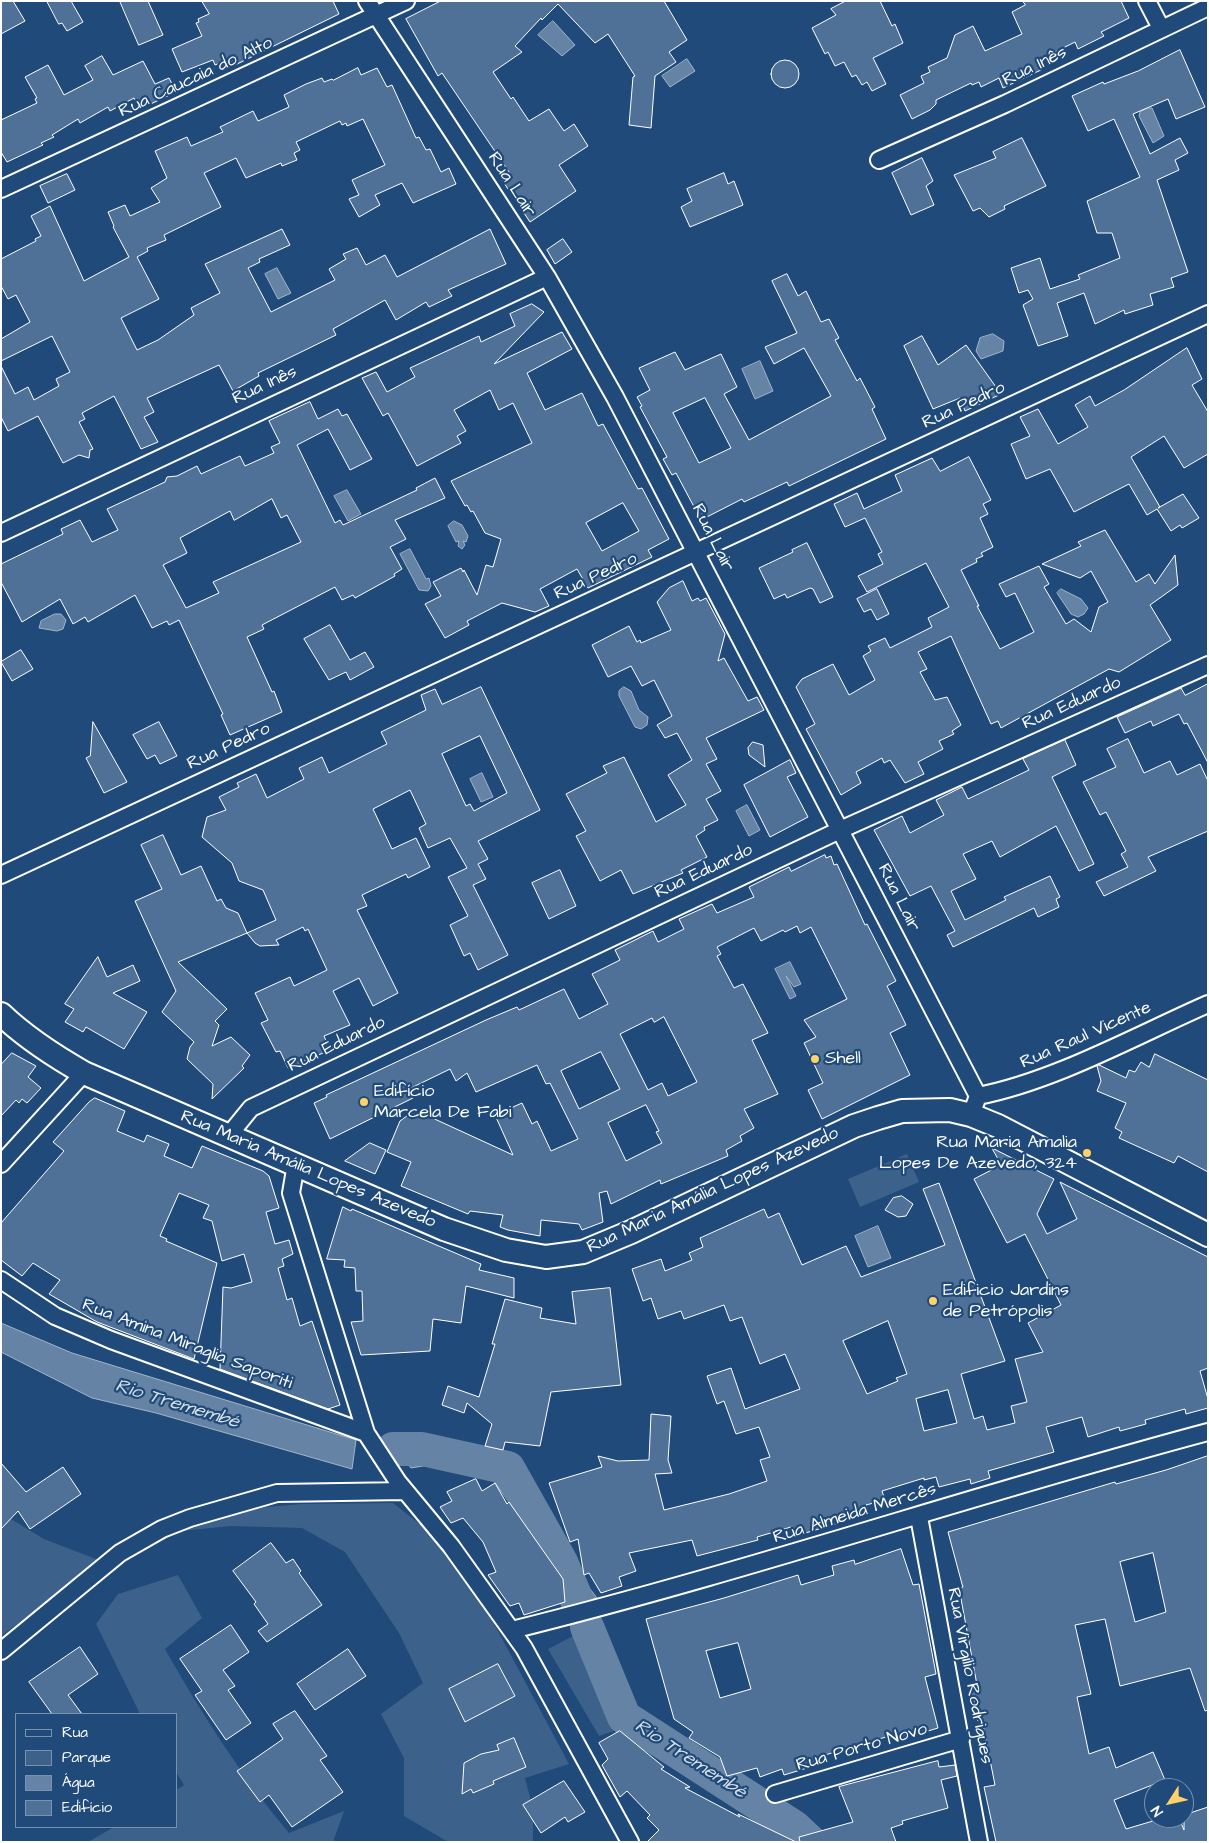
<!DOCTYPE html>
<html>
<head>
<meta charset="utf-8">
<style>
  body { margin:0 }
  #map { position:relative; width:1209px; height:1843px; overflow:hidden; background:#1f4a7a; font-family:"Architects Daughter",sans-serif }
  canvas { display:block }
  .frame { position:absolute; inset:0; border:2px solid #fff; pointer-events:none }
  .legend { position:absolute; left:15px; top:1713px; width:162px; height:115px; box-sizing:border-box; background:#1f4a7a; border:1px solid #7992af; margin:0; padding:6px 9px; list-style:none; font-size:15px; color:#fff }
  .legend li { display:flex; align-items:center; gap:10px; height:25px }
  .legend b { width:25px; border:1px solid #7992af }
  .north { position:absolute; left:1144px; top:1778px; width:50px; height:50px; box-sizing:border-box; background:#1f4a7a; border:1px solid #7992af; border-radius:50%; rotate:235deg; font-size:14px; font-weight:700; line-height:20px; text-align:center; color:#fff }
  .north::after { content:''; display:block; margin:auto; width:18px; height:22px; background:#ffd166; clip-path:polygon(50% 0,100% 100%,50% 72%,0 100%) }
</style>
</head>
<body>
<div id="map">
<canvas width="1209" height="1843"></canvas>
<div class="frame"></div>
<ul class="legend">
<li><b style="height:6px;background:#1f4a7a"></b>Rua</li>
<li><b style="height:14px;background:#3c618b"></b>Parque</li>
<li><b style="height:14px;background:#6583a4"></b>Água</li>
<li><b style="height:14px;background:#507197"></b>Edifício</li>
</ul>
<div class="north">N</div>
</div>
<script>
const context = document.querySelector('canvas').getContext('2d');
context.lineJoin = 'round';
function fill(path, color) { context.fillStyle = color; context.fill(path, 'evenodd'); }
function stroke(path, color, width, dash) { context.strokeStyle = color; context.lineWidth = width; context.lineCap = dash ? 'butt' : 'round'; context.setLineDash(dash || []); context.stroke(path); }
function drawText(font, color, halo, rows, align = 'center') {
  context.font = font + ' "Architects Daughter",sans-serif'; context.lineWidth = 4.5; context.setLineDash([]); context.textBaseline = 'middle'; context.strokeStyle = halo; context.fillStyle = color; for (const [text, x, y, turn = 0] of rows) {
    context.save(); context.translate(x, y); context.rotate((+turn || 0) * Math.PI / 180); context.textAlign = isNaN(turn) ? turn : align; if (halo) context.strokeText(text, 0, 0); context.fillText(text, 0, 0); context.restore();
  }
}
fill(new Path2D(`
  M907 1154 919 1182 860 1207 848 1179Z
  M393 1503 426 1529 483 1603 569 1764 525 1778 533 1809V1842H448L404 1816V1758L381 1714 423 1683 399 1633 345 1552 302 1528 231 1526 181 1531 243 1509 302 1504Z
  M1 1513 44 1539 101 1561 1 1636Z
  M178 1575 202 1618 165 1649C201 1713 242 1777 289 1833L344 1811 333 1842H88L114 1827H176V1790L184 1785 176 1772V1714H140L96 1624 118 1594Z
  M579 1633 625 1727 599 1736 548 1649Z`), '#3c618b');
const water = new Path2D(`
  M553 21 575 45 562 56 538 35Z
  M687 59 695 71 670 87 662 76Z
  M1148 108H1152L1164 136 1153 143 1139 116 1140 112Z
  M277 268 291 293 278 299 265 274Z
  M993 334 1004 341 1003 351 981 359 976 351 980 338Z
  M760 361 773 391 755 399 742 369Z
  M347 490 361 514 348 521 334 496Z
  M454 521 462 525 468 536 466 542 463 541 465 545 462 549 458 546 459 541 456 542 448 526Z
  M410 549 426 579 429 578 431 586 428 591 419 590 400 554Z
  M1061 589 1081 599 1088 608 1084 614 1078 617 1071 614 1057 593Z
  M55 614H61L66 620 63 629 57 631 39 628 41 621Z
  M624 687 631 691 639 710 648 717 647 725 641 729 635 727 619 696V691Z
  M482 773 493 797 481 802 470 779Z
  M747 805 760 830 749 836 736 811Z
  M790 962 801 984 794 987 786 976 796 996 790 999 775 969Z
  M878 1226 891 1258 868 1267 855 1236Z
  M1 1323 72 1353 356 1440 352 1469 156 1413 92 1398 1 1352Z
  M418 1445 493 1462 597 1598 579 1601 486 1470 441 1463 411 1468 394 1446Z`);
fill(water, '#6583a4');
stroke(water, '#a3b5c8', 1);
stroke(new Path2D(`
  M393 1449H422L508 1468 561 1562 576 1598
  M587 1627 624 1717 794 1827 810 1842`), '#6583a4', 34);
const building = new Path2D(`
  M1 1H13L25 21 1 34Z
  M47 1H71L83 22 67 31 62 23 59 24Z
  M120 1H148L163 35 139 45Z
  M202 1H333L339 14 233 66 230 59 215 65 213 60 182 72 172 49 202 36 196 23 199 22 198 19 209 14Z
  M441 1H664L687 40 669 52 676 62 655 76 651 128 629 125 633 77 635 76 608 34 595 43 558 4 542 20 541 18 515 46 522 52 493 72 511 99 513 97 529 121 549 109 564 131 574 124 588 146 559 165 576 191 530 222 502 180 511 175 442 73 438 76 406 19Z
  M846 1H880L892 26 895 24 903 43 873 58 886 84 872 91 867 82 862 85 856 75 852 77 844 62 835 66 828 52 825 54 812 28 836 15 831 9Z
  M1023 1H1121L1129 18 1101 32 1104 36 1078 49 1075 42 1039 60 1043 69 1003 88 999 78 981 87 979 82 972 85 971 83 936 100V104L930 110 912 119 900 95 924 83 921 76 930 72 928 67 947 58 955 35 973 26 985 51 1022 34 1012 12 1025 5Z
  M1180 50 1205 107 1176 119 1168 99 1133 114 1150 154 1180 138 1188 153 1175 160 1179 170 1157 180 1188 272 1171 278 1174 287 1150 294 1153 305 1125 314 1124 310 1095 324 1084 293 1057 303 1068 336 1038 346 1023 305 1033 299 1028 290 1019 293 1011 268 1040 258 1050 289 1080 279 1078 275 1120 258 1112 233H1097L1087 201 1140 177 1114 119 1088 131 1072 96 1103 82 1104 84 1138 71Z
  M102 56 113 75 143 61 155 84 169 78 176 92 140 109 134 98 110 111 108 107 80 123 78 119 52 135 54 137 41 143 43 145 7 162 1 152V120L37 103 35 99 37 98 25 77 48 65 64 95 93 80 85 66Z
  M771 74a14 14 0 1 1 28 0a14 14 0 1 1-28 0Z
  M358 68 361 75 377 68 387 87 392 85 416 138 419 137 426 150 430 149 441 172 449 168 456 184 413 203 402 183 375 195 380 205 359 217 349 199 359 195 352 180 385 165 363 119 347 126 346 123 342 125 340 121 296 142 300 150 294 153 297 160 282 166 281 163 246 178 236 158 204 173 221 207 164 235 166 240 147 248 148 251 137 257 159 299 121 318 137 350 158 340 194 315 191 308 220 293 205 264 282 229 290 245 259 259 260 262 248 268 271 312 335 280 329 269 346 259 343 254 357 248 366 265 385 255 397 277 490 229 506 264 448 290 452 296 429 307 426 302 396 320 385 300 333 329 336 335 258 373 259 376 233 391 219 365 147 398 154 412 144 417 158 442 141 449 114 396 82 413 85 419 79 422 93 449 90 450 89 458 79 455 63 463 38 416 8 431 1 417V366L15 394 28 387 34 400 59 386 56 379 70 372 52 336 1 361V339L30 322 16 295 8 299 1 286V259L36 241 35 239 41 236 31 216 50 206 84 281 129 257 113 227 114 226 108 212 125 205 130 216 160 202 151 188 167 178 155 151 187 137 191 146 223 132 220 127 253 111 258 121 289 107 284 95 306 84 322 78 324 82 332 79 333 80Z
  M1022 138 1046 186 1004 206 1005 209 989 217 980 208 973 211 954 175 996 158 993 152Z
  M922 158 933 181 926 186 934 205 911 215 892 173Z
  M724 173 728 184 734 181 743 205 690 227 681 207 692 201 687 189Z
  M67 174 75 190 48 203 40 186Z
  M563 239 572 252 555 264 547 250Z
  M787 274 798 296 806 291 821 322 829 319 839 338 835 340 857 381 860 378 875 407 872 409 886 439 789 486 787 482 744 502 742 499 701 520 676 473 672 475 663 459 667 457 640 407 642 406 637 397 650 390 639 368 675 352 685 370 721 354 737 387 724 394 749 440 831 396 804 348 774 364 765 347 797 333 772 281ZM705 398 731 448 699 463 673 413Z
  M532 304 544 312 494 364 562 332 572 349 527 373 545 410 582 393 598 426 603 424 638 489 642 488 669 539 648 550 652 557 588 588 577 569 540 589 549 606 535 612 502 603 467 621 469 625 445 638 425 604 441 596 433 582 461 568 463 572 464 570 477 595 486 565 493 567 501 539 485 533 473 511 471 512 467 505 465 506 451 481 532 443 513 403 499 410 490 390 454 410 466 431 457 436 461 443 417 466 388 413 383 416 362 378 376 372 387 392 415 377 410 368 479 336 481 342 515 326 510 314ZM623 503 639 531 602 551 586 523Z
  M922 336 938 365 966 345 1001 394 965 411 960 398 933 409 904 346Z
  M1187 348 1202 379 1192 385 1208 412V454L1184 468 1164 436 1131 457 1160 507 1158 508 1183 494 1199 518 1182 528 1180 525 1171 531 1157 509 1147 515 1129 484 1074 512 1050 469 1026 479 1011 444 1030 436 1020 417 1038 409 1058 444 1088 427 1075 405 1090 396 1095 406 1124 390Z
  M310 402 318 419 338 409 342 416 347 414 372 459 350 470 328 429 297 445 335 523 340 520 343 525 417 490 416 488 435 478 445 498 395 520 406 539 390 547 402 569 394 574 395 576 355 598 353 595 342 600 335 587 262 625 264 629 247 637 272 692 274 691 282 712 230 735 221 715 223 714 179 620 169 625 167 621 152 628 135 595 88 622 85 617 73 624 60 599 22 622 1 582V564L63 534 61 529 80 520 92 542 118 530 107 509 165 482 167 477 177 476 197 466 201 474 240 456 245 466 274 453 271 447 280 443 269 421ZM272 499 281 518 287 515 301 542 213 582 219 593 186 608 163 565 187 553 180 538 230 511 234 520Z
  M969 457 991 500 983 504 988 514 980 518 993 547 981 553 983 556 976 559 977 562 961 570 979 606H977L1000 649 1034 632 1015 593 1006 597 999 584 1039 566 1049 584 1044 587 1066 624 1074 619 1091 632 1099 607 1108 602 1091 571 1080 578 1042 564 1081 546 1078 542 1105 530 1136 582 1149 574 1155 584 1175 555 1178 585 1150 605 1171 640 1119 672 1109 669 1001 728 998 721 991 724 951 636 918 652 927 669 920 672 935 700 947 697 961 725 952 731 954 734 939 741 943 749 918 762 924 774 905 783 890 760 884 763 882 758 856 772 861 783 841 795 806 729 815 724 796 687 802 679 833 664 849 695 875 680 863 656 871 651 868 646 885 638 890 648 932 627 928 618 949 607 926 563 867 592 858 576 883 564 878 554 882 552 865 518 845 527 834 504 857 493 864 509 902 491 895 475 932 458 940 471Z
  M807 543 833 597 820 603 813 589 810 588 787 598 785 594 774 599 759 568 793 552 792 550Z
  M683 581 692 601 698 598 700 601 706 598 725 634 718 661 724 658 748 701 757 697 764 710 706 738 717 759 706 764 721 791 706 799 718 820 704 827 705 830 696 836 707 857 681 870 683 873 633 894 621 870 600 881 576 836 586 831 566 794 607 773 603 766 624 757 656 822 686 805 668 775 692 760 677 733 665 738 657 725 672 716 654 680 642 686 631 666 608 677 592 645 629 626 637 642 640 640 641 643 671 630 657 602 669 588Z
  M877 589 889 614 877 620 871 609 864 612 857 599Z
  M330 625 350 660 365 652 374 667 350 680 346 672 329 680 304 639Z
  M21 650 33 669 12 681 1 662Z
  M1208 684V763L1187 723 1184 724 1179 714 1153 726 1151 721 1125 733 1117 717 1181 688 1185 695Z
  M481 687 540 810 478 841 488 859 478 864 486 879 473 885 508 955 478 970 470 953 464 956 450 925 468 916 448 877 467 868 450 838 428 848 419 828 426 824 410 790 373 809 392 849 416 838 430 867 408 878 406 874 362 895 367 906 357 910 398 993 373 1006 359 978 333 991 350 1025 324 1036 330 1050 288 1068 280 1051 276 1052 261 1023 268 1020 255 993 290 977 294 986 327 970 308 929 305 931 303 927 276 940 279 945 260 946 255 943 247 933 276 920 263 890 239 881 232 863 202 837 207 817 226 810 219 797 239 787 237 783 256 774 267 798 304 779 299 768 322 757 329 773 387 744 381 732 426 710 421 695 435 689 442 704ZM480 736 507 793 474 811 470 804 466 806 442 754Z
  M93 722 127 782 104 793 86 758 90 756Z
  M159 722 177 756 160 764 155 755 147 759 133 735Z
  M1128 739 1144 773 1170 761 1177 775 1200 764 1208 781V831L1148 857 1156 871 1104 896 1096 882 1128 867 1121 854 1126 851 1106 812 1100 815 1083 782 1116 767 1107 749Z
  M1065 740 1076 765 1052 777 1094 864 1079 871 1056 826 1000 857 992 841 963 854 976 879 951 891 965 920 1006 900 1004 897 1050 876 1060 897 1056 899 1059 907 1038 917 1034 908 953 947 947 935 955 931 931 886 910 896 874 830 902 816 910 833 944 815 936 800 962 787 968 799 1029 770 1023 759Z
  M753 742 763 745 765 767 749 755 748 748Z
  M790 760 796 773 787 777 808 817 770 837 744 785Z
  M163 835 181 875 201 866 217 901 221 899 226 908 238 913 247 933 178 962 227 1009 215 1021 219 1025 212 1046 231 1037 250 1055 242 1066 244 1068 212 1099 213 1084 187 1059 190 1047 194 1042 162 1012 176 991 135 901 162 889 141 845Z
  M825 855 826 858 831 856 834 865 837 864 865 925 867 924 896 981 887 986 906 1025 890 1033 910 1075 822 1119 808 1090 823 1083 804 1043 816 1037 804 1020 847 999 811 927 800 933 797 926 785 932 783 930 761 941 754 928 717 947 721 954 717 956 734 988 743 984 768 1033 752 1040 778 1094 744 1109 754 1128 740 1136 742 1141 726 1150 728 1156 661 1184 660 1180 611 1204 607 1191 599 1193 603 1222 582 1230 579 1224 541 1220 540 1236 508 1230 500 1227 503 1215 470 1211 468 1214 401 1186 411 1162 387 1152 400 1121 415 1110 513 1155 495 1115 522 1103 532 1124 537 1121 551 1151 578 1139 550 1083 546 1084 537 1065 476 1092 467 1073 456 1081 450 1069 409 1089 413 1098 330 1139 314 1103 327 1097 326 1095 486 1020 517 1007 519 1010 564 989 579 1019 608 1004 592 974 620 960 615 950 653 931 658 942 684 929 679 919 712 904 717 913 754 897 749 887 789 867 791 871ZM664 1017 697 1082 668 1096 662 1083 648 1090 620 1034 652 1018 654 1022ZM601 1052 620 1089 579 1109 561 1071ZM646 1105 659 1131 656 1132 662 1143 626 1161 608 1123Z
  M560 870 576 906 549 919 532 883Z
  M98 957 107 977 133 965 140 981 113 993 147 1012 124 1049 86 1027 83 1032 65 1022 74 1009 65 1004Z
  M12 1053 36 1066 28 1077 41 1088 27 1103 22 1099 19 1103 16 1100 1 1116V1065Z
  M1155 1054 1208 1080V1172L1178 1156 1174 1163 1119 1138 1122 1132 1115 1128 1126 1103 1097 1091 1101 1081 1097 1066 1099 1065 1126 1078 1129 1070 1135 1072 1141 1062 1149 1067Z
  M95 1098 125 1111 117 1131 144 1142 147 1135 169 1144 164 1156 192 1168 202 1146 263 1171 269 1176 279 1208 266 1212 275 1244 289 1240 293 1254 282 1259 284 1266 278 1268 287 1300 292 1298 300 1326 312 1321 340 1405 328 1409 220 1369 223 1287 231 1288 252 1282 244 1254 222 1261 212 1221 203 1218 209 1205 179 1193 160 1236 167 1239 166 1241 217 1263 194 1359 97 1322 49 1294 60 1280 33 1263 22 1276 1 1260V1223L64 1151 53 1142 89 1102Z
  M370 1143 386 1150 375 1174 345 1161Z
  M992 1148 1054 1179 1037 1214 1047 1234 1077 1219 1060 1182 1208 1257V1368L1200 1371 1208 1399V1408L1186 1414 1185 1409 1145 1420 1146 1424 1120 1431 1119 1427 1088 1437 1082 1417 1046 1427 1054 1452 988 1471 990 1478 971 1484 970 1479 939 1487 936 1477 924 1480V1478L882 1491 885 1500 866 1505 869 1514 802 1534 794 1536 791 1527 757 1537 758 1540 697 1556 692 1540 629 1553 636 1571 619 1577 622 1586 601 1593 589 1573 584 1575 578 1539 570 1542 549 1483 602 1467 598 1456 618 1461 649 1460 651 1414 671 1416 668 1460 672 1473 655 1474 664 1510 729 1494 767 1481 760 1460 770 1457 759 1427 736 1434 724 1401 717 1404 707 1376 731 1368 745 1409 800 1389 785 1354 760 1364 742 1317 730 1321 724 1305 684 1319 681 1311 658 1319 651 1298 643 1301 632 1269 661 1259 665 1271 692 1260 689 1253 703 1247 700 1238 764 1209 768 1218 779 1213 802 1265 846 1246 861 1277 945 1245 923 1189 939 1183 1005 1361 961 1374 974 1419 983 1416 987 1430 1015 1423 1011 1406 1027 1402 1015 1359 1043 1352 1028 1323 1061 1305 1025 1234 1007 1243 974 1179 1001 1165ZM888 1321 907 1374 896 1378 898 1381 867 1394 843 1341ZM948 1390 957 1423 924 1431 916 1399Z
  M902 1196 913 1204 906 1216 898 1217 885 1210 893 1198Z
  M343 1207 351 1211 352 1209 481 1264 479 1270 514 1278V1298L466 1286 461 1323 433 1319 430 1351 361 1355 351 1322 363 1321 362 1291H356L355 1268 344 1267 345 1260 327 1259Z
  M610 1288 621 1385 551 1392 540 1446 505 1442 503 1450 485 1446 492 1424 467 1403 464 1413 442 1405 448 1386 479 1397 495 1344H492L505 1299 542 1308 540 1318 576 1324 572 1292Z
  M1208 1456V1710L1205 1711 1190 1668 1120 1686 1105 1619 1075 1625 1091 1694 1077 1697 1089 1754 1109 1747 1116 1768 1153 1752 1165 1780 1114 1800 1126 1829 1163 1818H1179L1184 1830V1815L1208 1807V1842H996L984 1787 995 1785 982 1720 978 1721 971 1686 977 1685 959 1588 963 1587 962 1584 948 1532 1115 1482 1116 1484 1166 1470ZM1153 1553 1166 1612 1135 1622 1120 1562Z
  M1 1463 26 1492 63 1467 81 1494 30 1529 18 1511 1 1529Z
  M476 1479 482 1491 495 1483 507 1504 509 1502 563 1579 565 1602 524 1615 519 1603 510 1606 488 1575 496 1572 483 1542 463 1518 451 1523 440 1507 452 1501 447 1492Z
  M271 1543 286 1563 293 1559 301 1571 299 1573 322 1605 267 1642 258 1631 268 1624 254 1604 256 1602 233 1571Z
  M901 1549 913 1585 919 1584 936 1674 925 1677 938 1728 898 1740 896 1734 825 1755 827 1762 784 1775 782 1769 760 1777 757 1768 727 1776 720 1757 689 1738 693 1732 674 1719 646 1619 724 1598 798 1575 801 1585 834 1575 832 1566 854 1560 855 1564ZM738 1643 751 1689 720 1698 706 1651Z
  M231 1625 249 1652 223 1670 235 1686 228 1690 251 1723 226 1740 195 1695 202 1691 180 1659Z
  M80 1647 98 1674 68 1695 82 1714H52L29 1682Z
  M348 1649 366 1676 315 1710 297 1684Z
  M498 1664 515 1696 465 1722 449 1689Z
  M295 1711 327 1756 320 1760 343 1792 292 1827 269 1795 260 1802 237 1771 283 1739 273 1724Z
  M620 1731 664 1767 661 1769 690 1787 685 1788 740 1817 738 1814 796 1842H647L659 1830 647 1818 650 1815 627 1791 620 1797 602 1765 608 1759 599 1743Z
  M514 1738 526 1767 493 1781 494 1784 473 1793 471 1789 462 1794 464 1763 481 1754 499 1750 497 1745Z
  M938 1761 939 1767 955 1765 957 1776 941 1780 948 1808 902 1821 903 1824 891 1828 896 1842H800L799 1837 853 1822 839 1787Z
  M564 1781 585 1812 568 1822 565 1817 541 1833 523 1805Z`);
fill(building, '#507197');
stroke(building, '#fff', 1);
const street = new Path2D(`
  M367 1 547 277 615 397 978 1096 971 1115
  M1147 1 1161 28
  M879 160 1005 104 1208 7
  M1 189 406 1
  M1 533 547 277
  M1 875 1208 314
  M978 1096C1055 1081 1135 1036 1208 1004
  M229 1135 251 1108 840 830 1208 665
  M1 1164 84 1073
  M296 1164 291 1193 366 1433 398 1482 451 1546 524 1648 630 1842
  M1 1280 55 1316 111 1340 366 1433
  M919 1517 979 1842
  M512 1630C746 1572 975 1494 1208 1432
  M1 1651 120 1553 162 1529 190 1518 277 1493 405 1491
  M775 1794 961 1739`);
const secondary = new Path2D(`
  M1 1014C26 1038 54 1056 84 1073L444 1229 506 1250 546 1257 583 1252 631 1232 854 1126 878 1118 902 1111 950 1110 971 1115 998 1126 1208 1235`);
stroke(street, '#fff', 20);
stroke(secondary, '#fff', 26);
stroke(street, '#1f4a7a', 16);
stroke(secondary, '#1f4a7a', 22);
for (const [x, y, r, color] of [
  [815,1059,5,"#ffd166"],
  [364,1102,5,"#ffd166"],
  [1087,1153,5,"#ffd166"],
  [933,1301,5,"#ffd166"]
]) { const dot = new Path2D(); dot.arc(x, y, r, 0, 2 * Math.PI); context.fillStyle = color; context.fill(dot); stroke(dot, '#1f4a7a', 2); }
drawText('18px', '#fff', '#1f4a7a', [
  ["Rua Inês",1035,67,-26],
  ["Rua Caucaia do Alto",196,78,-25],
  ["Rua Lair",511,185,57],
  ["Rua Inês",265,386,-25],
  ["Rua Pedro",964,406,-25],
  ["Rua Lair",712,538,63],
  ["Rua Pedro",596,577,-25],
  ["Rua Eduardo",1072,704,-24],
  ["Rua Pedro",229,747,-25],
  ["Rua Eduardo",704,872,-25],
  ["Rua Lair",898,898,63],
  ["Rua Raul Vicente",1086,1036,-24],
  ["Rua Eduardo",337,1045,-26],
  ["Rua Maria Amália Lopes Azevedo",308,1170,23],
  ["Rua Maria Amália Lopes Azevedo",713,1191,-25],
  ["Rua Amina Miraglia Saporiti",187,1345,21],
  ["Rua Almeida Mercês",855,1514,-17],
  ["Rua Virgílio Rodrigues",969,1676,79],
  ["Rua Porto Novo",862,1748,-16]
]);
drawText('18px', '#fff', '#1f4a7a', [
  ["Shell",825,1059],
  ["Edifício",374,1092],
  ["Marcela De Fabi",374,1113],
  ["Rua Maria Amalia",1077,1143,"right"],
  ["Lopes De Azevedo, 324",1077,1164,"right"],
  ["Edificio Jardins",943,1291],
  ["de Petrópolis",943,1312]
], 'left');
drawText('italic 19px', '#d8e0e8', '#1f4a7a', [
  ["Rio Tremembé",177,1405,17],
  ["Rio Tremembé",690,1760,33]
]);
</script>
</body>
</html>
